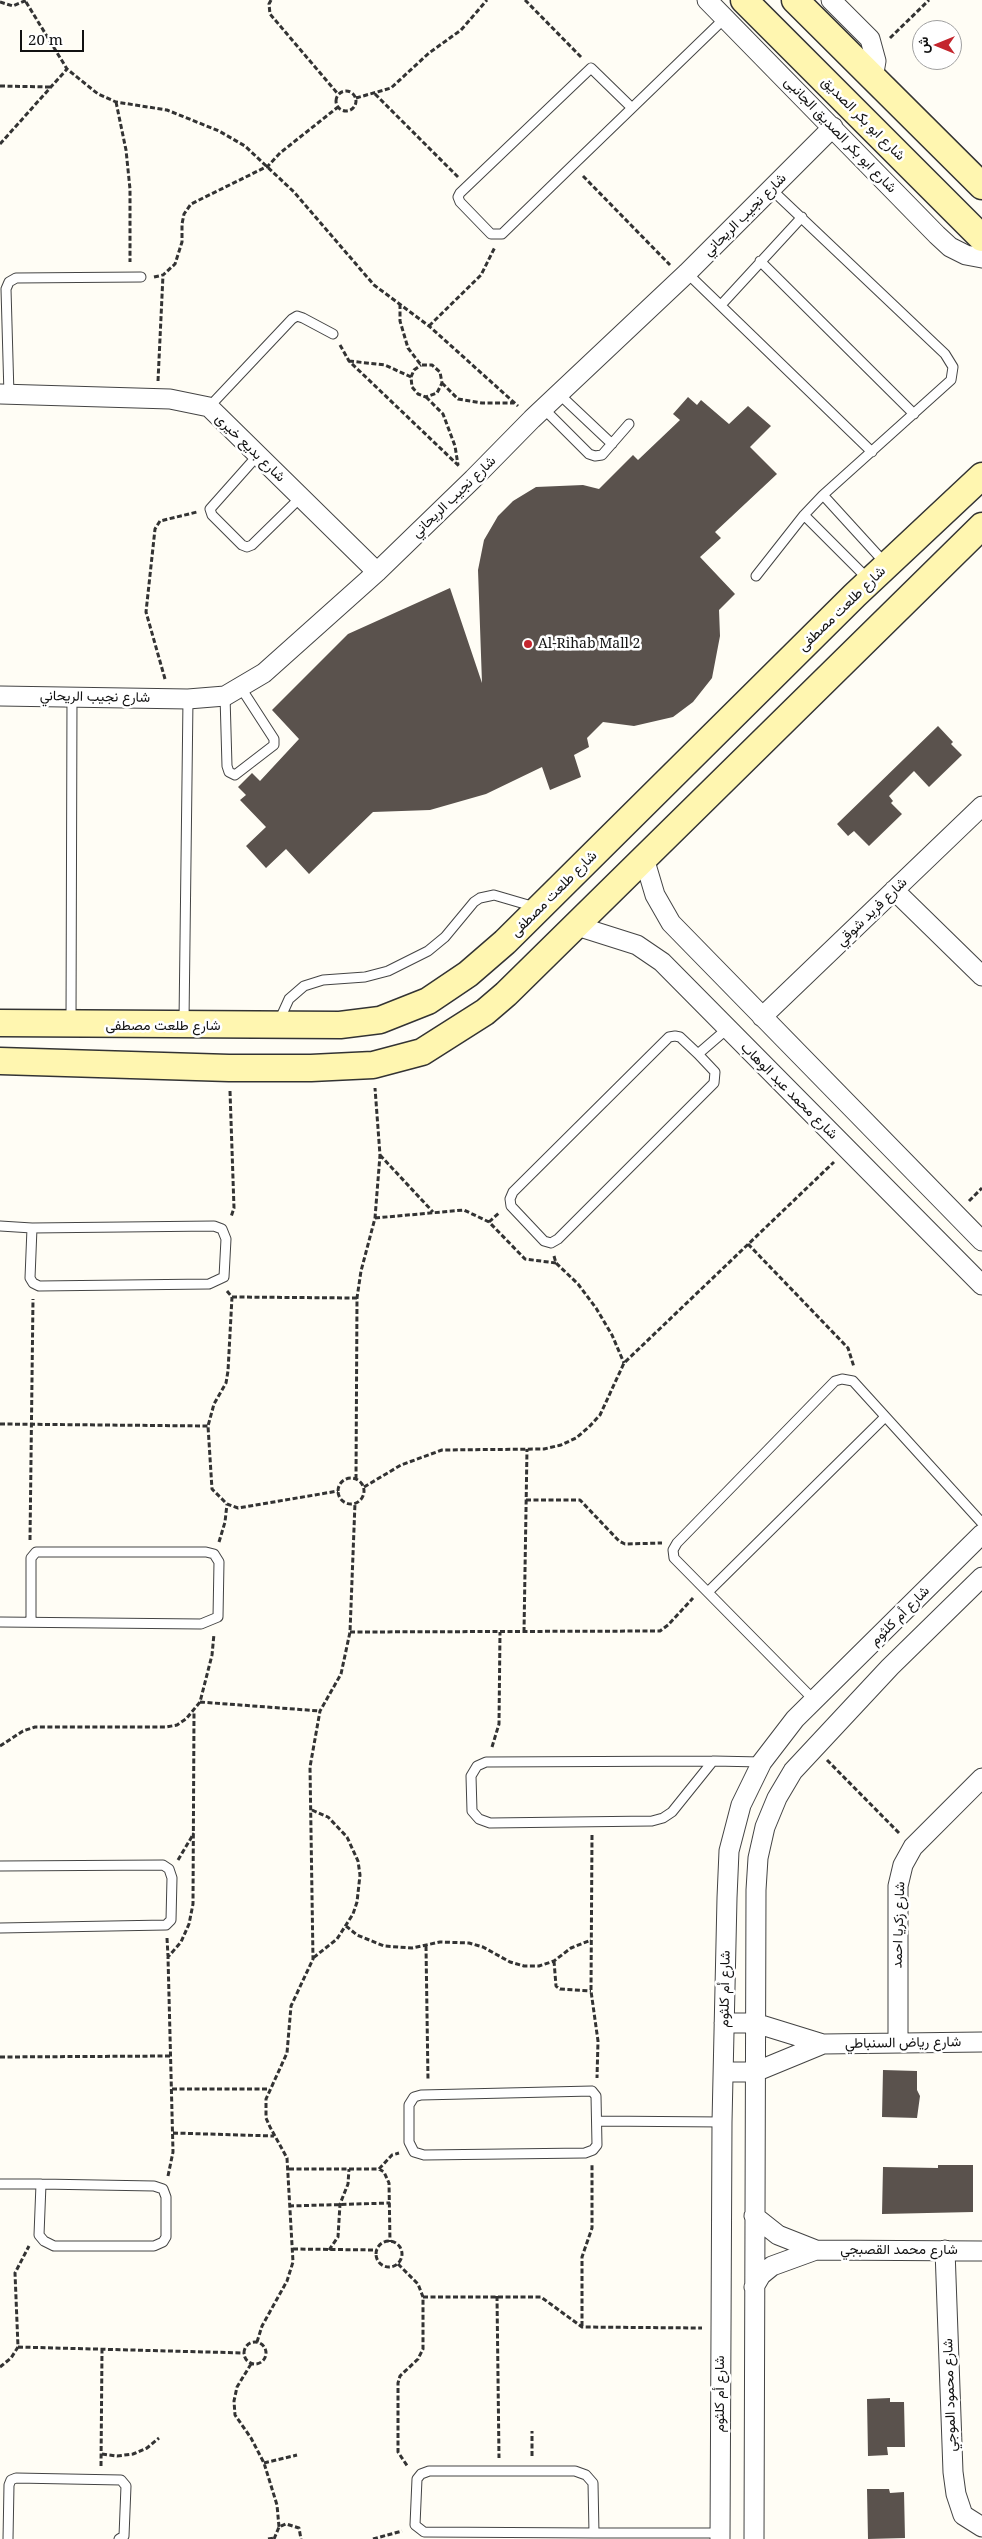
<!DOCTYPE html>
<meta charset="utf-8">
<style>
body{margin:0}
#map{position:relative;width:982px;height:2539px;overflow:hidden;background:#fffdf5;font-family:"Noto Serif",Vazirmatn,serif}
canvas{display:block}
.north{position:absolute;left:912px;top:20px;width:50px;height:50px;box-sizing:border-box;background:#fff;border:1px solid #a0a0a0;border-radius:50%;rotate:270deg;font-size:14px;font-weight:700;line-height:20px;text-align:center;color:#111}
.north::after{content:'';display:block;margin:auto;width:18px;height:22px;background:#c4262e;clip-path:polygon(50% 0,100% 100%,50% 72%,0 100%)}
.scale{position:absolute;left:20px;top:30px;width:64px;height:22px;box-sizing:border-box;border:2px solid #111;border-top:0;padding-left:6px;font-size:15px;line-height:18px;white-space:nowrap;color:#111;-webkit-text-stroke:4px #fff;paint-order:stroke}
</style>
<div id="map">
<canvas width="982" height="2539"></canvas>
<div class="north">ش</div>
<div class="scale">20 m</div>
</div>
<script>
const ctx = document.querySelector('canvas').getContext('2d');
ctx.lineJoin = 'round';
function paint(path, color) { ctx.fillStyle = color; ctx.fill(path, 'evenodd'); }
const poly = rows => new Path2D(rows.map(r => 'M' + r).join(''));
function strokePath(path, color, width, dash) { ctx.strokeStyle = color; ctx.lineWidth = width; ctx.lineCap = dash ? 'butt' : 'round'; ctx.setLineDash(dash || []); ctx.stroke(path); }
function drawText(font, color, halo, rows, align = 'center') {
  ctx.font = font + ' "Noto Serif",Vazirmatn,serif'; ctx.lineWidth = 5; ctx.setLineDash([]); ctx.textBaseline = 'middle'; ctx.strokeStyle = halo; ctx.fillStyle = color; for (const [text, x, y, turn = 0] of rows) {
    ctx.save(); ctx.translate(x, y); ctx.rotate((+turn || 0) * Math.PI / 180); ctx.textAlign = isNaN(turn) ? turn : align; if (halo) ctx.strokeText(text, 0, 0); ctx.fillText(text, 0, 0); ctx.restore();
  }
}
paint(poly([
 [688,397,697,405,701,400,729,424,748,406,771,426,750,447,777,474,715,532,721,538,700,557,735,594,719,610,720,636,712,678,693,702,673,717,634,726,603,722,587,738,589,747,574,755,581,777,550,790,542,767,486,794,430,810,373,812,309,874,286,849,266,868,246,846,266,827,240,800,246,795,238,787,252,773,260,781,299,739,272,710,348,634,450,588,482,683,478,570,484,540,498,516,513,501,536,487,583,485,599,489,633,455,638,460,680,420,673,414],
 [938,726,953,742,951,744,962,755,929,787,914,771,889,796,893,801,891,803,902,814,869,846,854,831,848,836,837,824],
 [883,2070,917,2071,917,2090,920,2096,917,2118,882,2117],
 [938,2165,973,2165,973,2212,882,2214,883,2167,938,2168],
 [890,2398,890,2402,904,2402,905,2447,887,2447,888,2455,868,2456,867,2399],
 [867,2489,889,2489,890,2493,904,2492,905,2538,868,2539]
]), '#5a524d');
const lane = poly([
 [632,108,591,68,460,193,458,197,460,202,491,234,502,234,573,165,632,108,725,18],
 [760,261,914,414],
 [687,273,872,452],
 [721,305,802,217],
 [559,394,612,444],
 [9,395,6,289,9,282,16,278,141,277],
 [209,407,292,319,297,316,303,318,333,334],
 [544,409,589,454,595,456,602,455,629,424],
 [258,455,210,509,212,515,242,545,247,547,252,545,301,497],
 [823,495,885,563],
 [804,515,869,580],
 [756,576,804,515,823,495,951,380,953,367,945,354,771,189],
 [225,696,227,766,229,772,235,775,274,745,274,739,241,688],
 [71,1021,72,697],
 [184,1021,188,699],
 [279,1021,289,999,304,986,323,980,365,977,388,971,428,951,445,937,474,902,480,898,494,895,535,907],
 [675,1036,680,1037,698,1054,715,1072,714,1083,558,1239,551,1243,544,1241,511,1206,510,1199,513,1192,669,1037,675,1036],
 [698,1054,727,1029],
 [0,1226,32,1228,214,1226,222,1229,226,1239,224,1277,209,1284,39,1286,33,1283,30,1278,32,1228],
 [708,1592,885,1417],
 [0,1622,201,1624,218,1617,219,1562,214,1554,206,1552,36,1552,31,1558,31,1622],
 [814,1700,674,1558,673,1550,677,1543,835,1381,842,1379,853,1381,982,1523],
 [713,1761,672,1812,663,1818,652,1821,490,1823,479,1819,472,1811,471,1776,477,1766,486,1762,713,1761],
 [713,1761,762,1762],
 [0,1866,163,1865,169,1869,172,1878,171,1920,166,1925,0,1928],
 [592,2091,596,2096,597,2145,593,2150,585,2153,424,2155,414,2152,409,2142,409,2105,414,2097,421,2095,592,2091],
 [598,2121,722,2122],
 [0,2184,41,2184,154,2186,163,2189,166,2197,166,2237,163,2242,154,2246,54,2246,44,2241,39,2235,41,2184],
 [594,2533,593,2483,586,2475,575,2471,429,2471,421,2474,417,2479,415,2525,424,2532,594,2533,720,2533],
 [8,2539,9,2485,11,2480,16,2478,121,2480,126,2486,124,2536,119,2539]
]);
const street = poly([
 [707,0,937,235,950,247,966,255,982,258],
 [831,0,870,39,876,61,873,78],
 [0,394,170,399,209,407,377,572],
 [0,696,188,699,225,696,264,673,377,572,473,479,532,419,687,273,833,127],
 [644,858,655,895,671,923,982,1241],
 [894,890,982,976],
 [577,926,637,945,662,962,982,1285],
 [762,1017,982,806],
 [724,2023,755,2023,823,2044,982,2042],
 [898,2043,898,1886,903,1865,913,1847,982,1778],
 [724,2072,755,2072,823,2044],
 [754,2216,778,2235,816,2250,982,2251],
 [945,2250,953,2472,956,2494,963,2515,982,2527],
 [754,2287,761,2275,772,2266,816,2250],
 [720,2539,722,2122,727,1898,729,1851,741,1805,762,1762,795,1719,982,1534],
 [754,2539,756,1890,758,1858,765,1827,777,1798,793,1771,890,1667,982,1577]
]);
const secondary = poly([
 [744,0,982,238],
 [795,0,982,186],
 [0,1023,340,1025,380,1020,428,1001,468,974,505,942,855,595,982,476],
 [0,1061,229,1068,311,1068,373,1065,422,1052,485,1012,506,994,982,526]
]);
strokePath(lane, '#444', 11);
strokePath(street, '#444', 21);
strokePath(secondary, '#333', 29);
strokePath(poly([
 [271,0,269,4,270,14,338,94],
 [525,0,581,57],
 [0,2,13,6,27,0],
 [26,2,67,69,98,94,116,102,167,110,219,131,245,146,294,192,374,285,429,326,518,406],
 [890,38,929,0],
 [0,86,50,87],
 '336 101a10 10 0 1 1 20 0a10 10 0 1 1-20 0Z',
 [375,94,458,177],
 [356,98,391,88,429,53,461,30,487,0],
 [116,102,126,150,130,189,130,262],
 [0,144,67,69],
 [583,176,670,265],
 [154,277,163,275,175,264,182,242,182,224,184,214,191,204,268,166,280,153,338,107],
 [400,304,400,321,408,348,421,365,432,365,440,372,442,383,437,393,426,397,418,394,412,387,411,377,414,370,421,365],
 [429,326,481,275,495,247],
 [340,345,349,361,460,467],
 [349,361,385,365,411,377],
 [158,381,163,275],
 [442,383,458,399,482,403,514,403],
 [426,397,443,414,455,446,458,465],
 [165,679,146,612,155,529,160,521,197,512],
 [230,1091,234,1208,231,1217],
 [380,1155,433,1212],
 [969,1201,982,1188],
 [375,1218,464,1210,489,1222,525,1259,556,1263],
 [489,1222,500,1212],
 [748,1244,848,1348,854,1367],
 [554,1256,556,1263,578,1284,596,1308,612,1335,624,1363],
 [227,1291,232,1297,228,1371,226,1383,214,1404,208,1426,212,1489,227,1504,238,1508,338,1491],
 [232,1297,357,1298],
 [0,1424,208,1426],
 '338 1491a13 13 0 1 1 26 0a13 13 0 1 1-26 0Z',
 [356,1479,357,1298,361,1271,375,1218,380,1155,375,1088],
 [364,1487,401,1465,442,1450,544,1449,561,1445,576,1438,589,1427,600,1415,624,1363,834,1162],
 [526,1500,580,1500,619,1541,625,1544,662,1543],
 [30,1540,33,1299],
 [219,1542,225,1522,227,1504],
 [350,1632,660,1631,668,1625,693,1598],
 [524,1632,527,1449],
 [200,1702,320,1711],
 [0,1746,23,1731,35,1727,166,1727,177,1725,186,1719,200,1702,212,1655,214,1634],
 [492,1747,499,1724,500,1632],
 [827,1760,900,1834],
 [312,1810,328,1817,347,1837,358,1861,360,1875,357,1902,353,1914,337,1939,313,1958],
 [592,1835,591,1991,598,2041,597,2078],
 [178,1860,194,1833],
 [346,1926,357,1935,384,1946,412,1948,440,1942,469,1943,483,1947,510,1962,524,1966,539,1966,554,1961,571,1948,591,1940],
 [167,1938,168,1956],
 [426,1946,428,2080],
 [554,1961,556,1986,560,1989,591,1991],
 [0,2057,171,2056],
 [172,2089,269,2089],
 [173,2133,274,2136],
 [289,2169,379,2169,384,2172,389,2183,390,2242],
 [379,2169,392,2155,399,2153],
 [168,2176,173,2152,168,1957,181,1942,189,1924,193,1904,194,1712],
 [289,2206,390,2203],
 '376 2254a13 13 0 1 1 26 0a13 13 0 1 1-26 0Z',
 [293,2249,377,2250],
 [329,2250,338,2237,340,2204,348,2184,349,2169],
 [398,2264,418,2284,423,2297,423,2349,418,2359,400,2376,398,2383,398,2452,408,2467],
 [497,2296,499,2458],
 [423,2297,541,2297,582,2327,702,2328],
 [582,2326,582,2257,592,2228,592,2164],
 '244 2353a11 11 0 1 1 22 0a11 11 0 1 1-22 0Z',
 [257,2342,262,2326,287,2281,293,2262,287,2158,270,2127,266,2118,266,2099,287,2053,291,2006,313,1959,310,1767,320,1711,341,1674,350,1632,355,1503],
 [18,2347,244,2353],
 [251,2364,237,2387,234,2401,235,2415,251,2438,264,2463,277,2505,279,2527],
 [0,2367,11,2358,18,2347,15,2273,29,2246],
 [102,2454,117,2456,133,2454,147,2448,159,2438],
 [532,2456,532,2431],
 [264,2463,297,2455],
 [101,2466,102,2350],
 [268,2539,274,2538],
 [274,2539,279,2527,286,2524,299,2528,301,2539],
 [373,2539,402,2531]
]), '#333', 3, [5, 2.5]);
strokePath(lane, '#fff', 9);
strokePath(street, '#fff', 19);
strokePath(secondary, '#fff6b0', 26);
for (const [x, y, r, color] of [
 [528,644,5,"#c4262e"]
]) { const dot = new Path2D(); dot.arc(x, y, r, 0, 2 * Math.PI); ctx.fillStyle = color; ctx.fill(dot); strokePath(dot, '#fff', 2); }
drawText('14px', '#111', '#fff', [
 ["شارع ابو بكر الصديق",863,119,45],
 ["شارع ابو بكر الصديق الجانبى",840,135,46],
 ["شارع نجيب الريحاني",745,215,-45],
 ["شارع بديع خيرى",250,448,44],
 ["شارع نجيب الريحاني",454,497,-44],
 ["شارع طلعت مصطفى",842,609,-44],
 ["شارع نجيب الريحاني",95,697,1],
 ["شارع طلعت مصطفى",554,894,-45],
 ["شارع فريد شوقي",872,912,-44],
 ["شارع طلعت مصطفى",163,1026],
 ["شارع محمد عبد الوهاب",789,1091,45],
 ["شارع أم كلثوم",900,1616,-45],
 ["شارع زكريا احمد",899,1925,-88],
 ["شارع أم كلثوم",725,1989,-89],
 ["شارع رياض السنباطي",903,2043,-1],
 ["شارع محمد القصبجي",899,2250],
 ["شارع أم كلثوم",720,2394,-90],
 ["شارع محمود الموجي",950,2395,-92]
]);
drawText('14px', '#111', '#fff', [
 ["Al-Rihab Mall 2",538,644]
], 'left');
</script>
